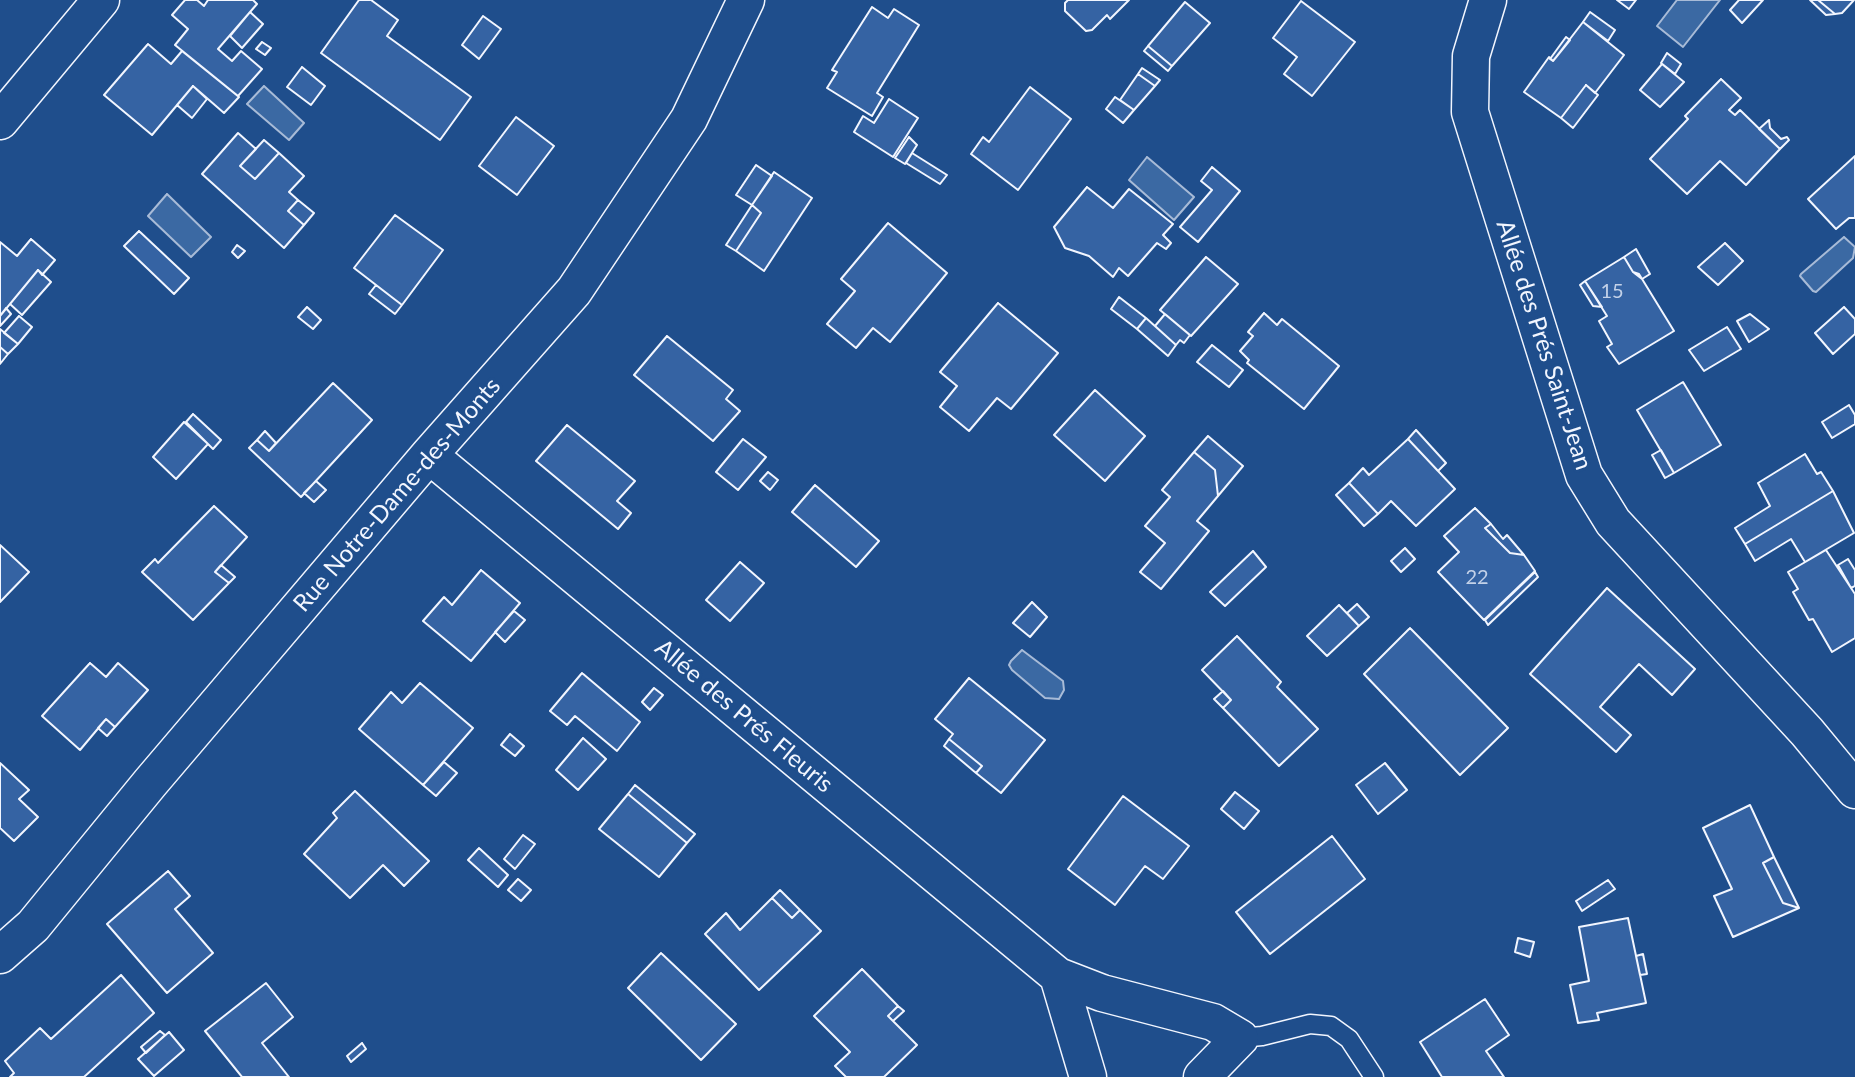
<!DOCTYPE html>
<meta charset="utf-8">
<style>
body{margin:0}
canvas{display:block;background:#1f4e8c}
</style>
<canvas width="1855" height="1077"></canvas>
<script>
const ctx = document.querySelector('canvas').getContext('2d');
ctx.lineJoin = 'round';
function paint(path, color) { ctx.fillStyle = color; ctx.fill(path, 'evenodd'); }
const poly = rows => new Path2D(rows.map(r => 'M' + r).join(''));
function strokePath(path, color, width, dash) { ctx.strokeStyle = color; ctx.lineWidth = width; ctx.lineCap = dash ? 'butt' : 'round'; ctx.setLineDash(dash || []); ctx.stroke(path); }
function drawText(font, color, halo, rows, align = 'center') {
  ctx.font = font + ' Lato,sans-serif'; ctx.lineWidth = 6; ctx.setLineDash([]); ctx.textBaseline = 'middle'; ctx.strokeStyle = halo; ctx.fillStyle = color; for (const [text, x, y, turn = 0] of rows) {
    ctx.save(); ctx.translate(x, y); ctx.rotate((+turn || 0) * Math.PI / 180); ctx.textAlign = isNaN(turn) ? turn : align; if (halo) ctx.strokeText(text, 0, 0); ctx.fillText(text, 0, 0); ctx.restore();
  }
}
const water = poly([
 [1677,0,1720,0,1683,47,1657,26,1677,0],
 [264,86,304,123,289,140,247,104,264,86],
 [1147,157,1194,197,1174,220,1129,180,1147,157],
 [167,194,211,237,191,257,148,216,167,194],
 [1844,237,1855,247,1853,258,1816,292,1813,291,1800,276,1801,274,1844,237],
 [1022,650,1063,681,1064,690,1059,699,1045,698,1012,670,1009,665,1011,661,1022,650]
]);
paint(water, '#3b69a3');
strokePath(water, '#a8bbd7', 2);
const building = poly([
 [185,0,197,0,204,6,208,0,253,0,257,4,218,49,232,61,241,51,262,69,238,96,175,45,188,29,172,15,185,0],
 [359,0,371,0,398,20,387,36,471,97,440,140,321,53,359,0],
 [1068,0,1129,0,1110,19,1107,15,1092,30,1086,31,1065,11,1065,3,1068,0],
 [1617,0,1636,0,1629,9,1617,0],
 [1739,0,1763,0,1742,23,1730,10,1739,0],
 [1810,0,1818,0,1835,14,1826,15,1810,0],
 [1818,0,1854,0,1842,13,1835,14,1818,0],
 [1301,1,1355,42,1312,96,1284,74,1297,57,1273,38,1301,1],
 [1185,2,1210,23,1172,66,1148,46,1185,2],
 [872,7,888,18,894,9,919,25,877,93,883,97,872,116,827,88,837,72,832,70,872,7],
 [250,12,263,24,242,48,230,36,250,12],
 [1590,12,1615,30,1608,41,1583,22,1590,12],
 [483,16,501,29,479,59,462,45,483,16],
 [1583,22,1624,55,1595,93,1586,85,1561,118,1524,92,1549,57,1553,61,1583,22],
 [1566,37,1570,40,1553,61,1550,59,1566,37],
 [262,42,271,48,265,55,256,49,262,42],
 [148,44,171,64,182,51,239,97,224,113,193,86,152,135,104,95,148,44],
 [1148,46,1172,66,1168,71,1144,51,1148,46],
 [1667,53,1681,64,1675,74,1661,63,1667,53],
 [1662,64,1684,82,1660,107,1640,90,1662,64],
 [302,67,325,86,311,105,287,87,302,67],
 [1142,68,1160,80,1155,86,1138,74,1142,68],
 [1138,74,1155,86,1134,110,1120,100,1138,74],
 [1721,79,1741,98,1729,110,1735,115,1740,110,1780,149,1746,185,1720,161,1687,194,1650,159,1688,119,1685,116,1721,79],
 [1586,85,1598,95,1573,128,1561,118,1586,85],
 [193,86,207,99,192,118,177,105,193,86],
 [1030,87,1071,119,1018,190,971,154,983,137,989,142,1030,87],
 [1115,97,1134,110,1123,123,1106,109,1115,97],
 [889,99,918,118,893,157,854,132,863,116,874,123,889,99],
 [516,117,554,146,517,195,479,166,516,117],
 [1769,120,1770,128,1781,139,1787,137,1789,140,1780,149,1759,129,1769,120],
 [238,133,256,149,240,166,255,179,279,153,304,176,289,192,298,200,288,211,304,225,284,248,202,174,238,133],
 [909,137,917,145,905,164,895,158,909,137],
 [264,140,279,153,255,179,240,166,264,140],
 [912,153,947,175,940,184,906,163,912,153],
 [1855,156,1855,218,1849,218,1836,229,1808,199,1855,156],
 [756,165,772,176,752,205,736,195,756,165],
 [1212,167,1240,191,1198,242,1180,227,1212,190,1201,181,1212,167],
 [774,172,812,198,764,271,736,251,761,213,752,205,774,172],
 [1087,187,1113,208,1129,189,1173,224,1163,235,1171,243,1166,249,1157,243,1128,276,1119,268,1113,277,1089,256,1065,248,1054,227,1087,187],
 [298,200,314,213,304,225,288,211,298,200],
 [752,205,761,213,736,251,726,245,752,205],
 [395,215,443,250,402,305,354,268,395,215],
 [888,223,947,273,890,342,873,328,856,348,827,324,855,291,841,279,888,223],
 [139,231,189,278,174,294,124,246,139,231],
 [31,239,55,260,42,275,38,270,0,316,0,242,17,256,31,239],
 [1725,243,1743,261,1718,285,1698,267,1725,243],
 [237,245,245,251,238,258,232,252,237,245],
 [1636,249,1650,274,1642,279,1633,272,1624,257,1636,249],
 [1206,257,1238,284,1191,336,1160,310,1206,257],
 [1624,257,1633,272,1639,274,1674,331,1619,364,1607,347,1612,344,1599,321,1607,316,1585,281,1624,257],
 [38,270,51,282,22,315,10,304,38,270],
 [1585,281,1602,307,1593,306,1580,285,1585,281],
 [376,285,402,305,395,314,369,294,376,285],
 [1119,297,1146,318,1137,329,1111,309,1119,297],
 [998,303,1058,353,1011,409,997,398,969,431,940,407,957,386,940,372,998,303],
 [307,307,321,320,313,329,298,317,307,307],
 [1844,307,1855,319,1855,334,1833,354,1815,333,1844,307],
 [6,308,11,314,0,326,0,316,6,308],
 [1264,313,1277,325,1282,319,1339,366,1304,409,1247,363,1249,360,1240,351,1253,336,1248,332,1264,313],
 [1165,314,1190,335,1184,343,1180,340,1176,345,1155,326,1165,314],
 [1750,314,1769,329,1749,342,1737,321,1750,314],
 [19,316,32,327,18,344,4,333,19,316],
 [1146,318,1176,345,1168,356,1137,329,1146,318],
 [1727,327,1741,349,1704,371,1689,350,1727,327],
 [0,329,18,344,8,354,0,347,0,329],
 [667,336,733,390,726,399,740,411,713,441,634,375,667,336],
 [1212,345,1243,370,1229,387,1197,362,1212,345],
 [0,347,8,354,0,364,0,347],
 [1683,382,1721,445,1674,473,1637,410,1683,382],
 [333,383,372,420,301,497,249,448,257,440,269,451,333,383],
 [1095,390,1145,436,1105,481,1054,435,1095,390],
 [1849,405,1855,415,1855,424,1832,438,1822,422,1849,405],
 [193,414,221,440,213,449,186,422,193,414],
 [184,422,208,444,176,479,153,457,184,422],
 [567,425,635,481,617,501,631,513,618,529,536,461,567,425],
 [1416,430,1446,463,1438,471,1408,439,1416,430],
 [265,431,276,443,269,451,257,440,265,431],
 [1208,436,1243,466,1218,496,1215,470,1194,452,1208,436],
 [743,439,766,457,738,490,716,472,743,439],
 [1408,439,1455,489,1416,526,1391,501,1378,514,1349,483,1363,468,1369,475,1408,439],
 [1661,450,1674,473,1665,478,1652,455,1661,450],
 [1194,452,1215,470,1218,496,1197,521,1209,531,1161,589,1140,572,1165,543,1145,526,1170,497,1162,490,1194,452],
 [1805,454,1817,474,1821,472,1833,491,1745,544,1735,528,1770,506,1758,483,1805,454],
 [768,472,778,480,770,490,760,481,768,472],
 [316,481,326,490,314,502,304,493,316,481],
 [1349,483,1378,514,1364,526,1336,495,1349,483],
 [815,485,879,541,856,567,792,512,815,485],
 [1833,491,1854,533,1805,562,1791,539,1755,561,1745,544,1833,491],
 [214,506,247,537,215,572,229,583,193,620,142,572,155,559,158,563,214,506],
 [1475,508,1491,524,1485,528,1510,553,1524,555,1535,571,1484,620,1438,572,1459,552,1444,536,1475,508],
 [1491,524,1503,539,1507,535,1524,555,1510,553,1485,528,1491,524],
 [0,545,29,572,0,602,0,545],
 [1405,548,1415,559,1401,572,1391,561,1405,548],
 [1826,550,1855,594,1855,638,1832,652,1813,619,1809,620,1793,592,1798,589,1788,572,1826,550],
 [1253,551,1266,567,1225,606,1210,592,1253,551],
 [1848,559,1855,570,1855,586,1851,588,1838,565,1848,559],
 [740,562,764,583,730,621,706,600,740,562],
 [221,565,235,577,229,583,215,572,221,565],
 [481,570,520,603,471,661,423,621,444,597,452,605,481,570],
 [1535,572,1538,577,1488,625,1485,620,1535,572],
 [1607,588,1695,669,1672,695,1639,664,1600,707,1631,735,1616,752,1530,674,1607,588],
 [1032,602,1047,617,1030,637,1013,623,1032,602],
 [1357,604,1369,617,1359,626,1347,613,1357,604],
 [1339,605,1359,626,1327,656,1307,636,1339,605],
 [514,611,525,620,505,642,495,632,514,611],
 [1410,628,1508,728,1460,775,1364,674,1410,628],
 [1237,636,1281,682,1277,687,1318,729,1279,766,1223,708,1231,700,1202,670,1237,636],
 [90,663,106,677,118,663,148,690,115,727,106,719,80,750,42,716,90,663],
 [582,673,640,722,617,751,575,716,567,725,550,711,582,673],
 [969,678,1045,740,1001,793,976,773,982,766,949,739,953,734,935,719,969,678],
 [420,683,473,728,423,785,359,729,391,692,402,703,420,683],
 [654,688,663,695,650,710,642,702,654,688],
 [1223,691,1231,700,1223,708,1214,699,1223,691],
 [106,719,115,727,107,736,98,728,106,719],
 [510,734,524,746,515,756,501,745,510,734],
 [583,738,606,759,578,790,556,770,583,738],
 [949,739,982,766,976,773,944,746,949,739],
 [444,762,457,773,436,796,423,785,444,762],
 [0,763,29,790,19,799,38,817,14,841,0,828,0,763],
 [1385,763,1407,790,1378,814,1356,785,1385,763],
 [635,785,695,834,687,843,628,794,635,785],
 [355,791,429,861,404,886,383,865,350,898,304,854,337,818,333,813,355,791],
 [1235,792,1259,811,1244,829,1221,809,1235,792],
 [628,794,687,843,659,877,599,829,628,794],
 [1123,796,1189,846,1163,879,1145,866,1115,905,1068,869,1123,796],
 [1750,805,1774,857,1763,863,1783,903,1799,908,1733,937,1714,896,1732,889,1703,828,1750,805],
 [523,835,535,844,515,869,504,859,523,835],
 [1332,836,1365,879,1270,954,1236,912,1332,836],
 [479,848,508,875,498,887,468,860,479,848],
 [1774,857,1799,908,1783,903,1763,863,1774,857],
 [168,871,190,896,175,909,213,953,167,993,107,924,168,871],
 [518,879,531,890,521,901,508,890,518,879],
 [1608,880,1615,889,1582,911,1576,901,1608,880],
 [780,890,800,910,792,918,772,898,780,890],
 [772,898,792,918,800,910,821,931,759,990,705,934,726,913,740,930,772,898],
 [1628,918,1646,1003,1597,1013,1599,1020,1578,1023,1570,985,1589,981,1579,927,1628,918],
 [1518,938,1534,942,1530,957,1515,952,1518,938],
 [661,953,736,1024,701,1060,628,988,661,953],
 [1643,954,1647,974,1640,975,1636,956,1643,954],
 [862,969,898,1006,888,1016,917,1045,884,1077,846,1077,835,1066,850,1052,814,1016,862,969],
 [121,975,154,1013,84,1077,10,1077,14,1073,5,1061,40,1028,51,1039,121,975],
 [266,983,293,1017,262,1043,289,1077,242,1077,205,1031,266,983],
 [1485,999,1509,1035,1486,1051,1504,1077,1442,1077,1420,1042,1485,999],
 [898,1006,904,1011,893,1021,888,1016,898,1006],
 [160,1031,165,1035,146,1053,141,1047,160,1031],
 [169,1032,184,1050,154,1076,138,1059,169,1032],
 [362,1043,366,1049,351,1062,347,1056,362,1043]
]);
paint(building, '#3563a3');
strokePath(building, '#f2f6ff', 2);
const lane = poly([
 [1240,1038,1262,1036,1310,1024,1331,1026,1349,1039,1374,1077]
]);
const street = poly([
 [1488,0,1471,56,1470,112,1584,475,1613,522,1807,732,1855,790],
 [0,121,101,0],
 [429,455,1058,976,1102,993,1213,1022,1240,1038,1202,1077],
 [0,955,33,926,150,783,429,455,574,291,689,119,746,0],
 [1058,976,1088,1077]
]);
strokePath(lane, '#f2f6ff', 21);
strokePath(street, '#f2f6ff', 39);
strokePath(lane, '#1f4e8c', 18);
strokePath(street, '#1f4e8c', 36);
drawText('20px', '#c3d1e8', null, [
 ["15",1612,292],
 ["22",1477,578]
]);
drawText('24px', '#f2f6ff', '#1f4e8c', [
 ["Allée des Prés Saint-Jean",1544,345,72],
 ["Rue Notre-Dame-des-Monts",397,495,-49],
 ["Allée des Prés Fleuris",744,716,40]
]);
</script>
